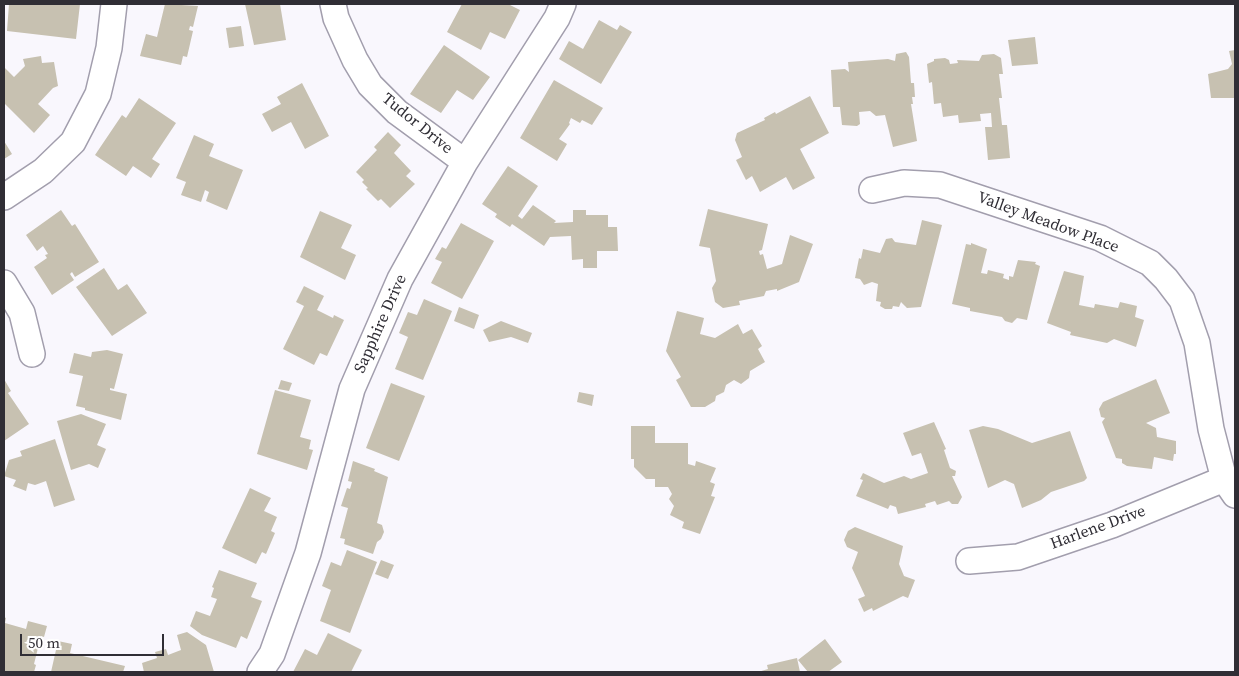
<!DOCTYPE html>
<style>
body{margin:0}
#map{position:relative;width:1239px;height:676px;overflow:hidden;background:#f9f7fd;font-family:"Source Serif 4",serif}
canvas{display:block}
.frame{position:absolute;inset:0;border:5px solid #302e35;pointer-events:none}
.scale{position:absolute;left:20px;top:634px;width:144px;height:22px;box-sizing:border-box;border:2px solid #302e35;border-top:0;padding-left:6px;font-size:15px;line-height:18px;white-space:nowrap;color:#302e35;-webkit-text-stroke:4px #fff;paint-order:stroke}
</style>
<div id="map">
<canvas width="1239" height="676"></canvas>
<div class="frame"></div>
<div class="scale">50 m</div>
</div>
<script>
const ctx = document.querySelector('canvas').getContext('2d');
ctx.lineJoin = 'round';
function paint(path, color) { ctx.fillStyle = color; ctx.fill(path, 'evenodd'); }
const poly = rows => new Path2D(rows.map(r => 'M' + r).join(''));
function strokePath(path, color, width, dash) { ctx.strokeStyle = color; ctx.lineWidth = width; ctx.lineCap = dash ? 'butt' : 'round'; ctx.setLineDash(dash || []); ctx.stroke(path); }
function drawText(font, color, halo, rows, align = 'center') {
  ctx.font = font + ' "Source Serif 4",serif'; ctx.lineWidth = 4; ctx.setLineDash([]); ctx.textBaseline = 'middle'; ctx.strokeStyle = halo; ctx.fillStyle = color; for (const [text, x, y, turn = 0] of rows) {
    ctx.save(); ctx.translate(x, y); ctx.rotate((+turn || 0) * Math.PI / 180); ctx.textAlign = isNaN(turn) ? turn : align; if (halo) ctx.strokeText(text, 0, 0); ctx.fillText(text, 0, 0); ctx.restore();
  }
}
paint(poly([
 [9,4,80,4,76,39,7,31],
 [165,4,198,6,193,27,190,26,189,30,193,31,187,57,183,56,181,65,140,56,146,34,157,37],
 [245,4,280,4,286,40,254,45],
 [462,4,508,4,520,10,505,39,490,32,481,50,447,32],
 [599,20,617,30,620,25,632,32,601,84,559,59,569,41,583,49],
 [241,26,244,46,229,48,226,28],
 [1035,37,1038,64,1012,66,1008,40],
 [444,45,490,77,473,100,457,90,441,113,410,94],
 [1235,50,1235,98,1211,98,1208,74,1228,69,1232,64,1229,51],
 [906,52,909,57,911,83,914,83,915,97,912,97,913,104,911,104,917,141,893,147,885,115,876,116,870,111,859,112,860,124,857,126,842,125,840,107,833,107,831,70,845,69,849,72,848,62,888,59,895,61,896,54],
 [994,54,1001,58,1003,74,999,74,1002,98,999,98,1002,125,1007,125,1010,158,988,160,985,127,992,127,991,113,980,114,981,121,959,123,958,115,943,117,941,103,934,104,932,82,929,83,927,64,934,61,934,59,945,58,949,60,950,64,958,63,957,60,979,61,982,55],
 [41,56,42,63,54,62,58,86,53,88,38,104,50,115,34,133,4,103,4,67,14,77,25,66,23,59],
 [554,80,603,108,592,125,582,120,580,123,571,118,569,123,570,124,559,139,567,144,557,161,520,138],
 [302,83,329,136,305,149,291,122,272,132,262,114,281,104,277,97],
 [810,96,829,133,800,149,815,178,793,190,786,177,760,192,752,176,746,180,736,160,742,157,735,140,737,133,765,120,764,118,775,112,776,114],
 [139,98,176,123,152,159,160,164,151,178,133,166,126,176,95,155,122,115,126,118],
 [388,132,401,145,394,153,411,171,406,176,415,184,390,208,381,199,378,201,366,189,368,188,362,182,364,180,356,172,377,150,374,147],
 [194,135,214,144,209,156,243,170,227,210,206,201,209,192,205,190,201,202,181,195,186,182,176,178],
 [4,141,12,154,4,159],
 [508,166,538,186,518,216,522,219,533,205,556,221,554,223,573,222,573,210,586,210,586,215,608,215,608,227,617,227,618,251,597,251,597,268,583,268,583,259,572,260,571,236,550,237,544,246,512,224,510,227,495,217,497,214,482,204],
 [708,209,768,224,762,250,759,251,760,255,763,254,767,269,782,264,790,235,813,244,799,282,777,291,777,289,766,291,764,296,739,301,740,305,723,308,715,302,712,288,716,281,710,248,699,246],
 [61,210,72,226,75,224,99,262,75,277,72,272,70,274,74,280,52,295,34,267,47,258,45,255,48,254,43,246,37,251,26,235],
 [320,211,352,225,341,248,356,255,345,280,300,257],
 [922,220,942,225,921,307,907,308,901,302,899,307,893,306,892,309,885,309,880,306,881,302,876,301,878,284,872,282,864,285,860,279,855,278,859,258,861,259,863,249,880,253,886,239,892,238,895,242,916,245],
 [461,223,494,241,462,299,431,283,442,262,435,259,442,247,446,249],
 [971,243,987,249,981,273,987,274,988,270,1004,274,1003,278,1009,280,1009,276,1013,277,1018,260,1036,262,1035,264,1040,266,1027,320,1017,318,1012,323,1005,321,1002,317,970,311,970,308,952,304,966,244,971,245],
 [104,268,118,290,127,284,147,313,112,336,76,287],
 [1064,271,1084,276,1079,305,1094,308,1095,304,1118,308,1120,302,1137,306,1135,317,1144,320,1136,347,1114,339,1107,343,1070,335,1071,332,1047,323],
 [304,286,324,296,317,310,333,318,334,315,344,320,327,356,320,353,314,365,283,349,304,306,296,302],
 [424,299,452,311,423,380,395,369,408,337,399,333,408,312,417,315],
 [459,307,479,315,474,329,454,321],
 [677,311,704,318,700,334,715,338,738,324,743,334,752,329,762,346,758,349,765,362,750,371,749,378,741,384,734,380,726,385,724,392,716,396,715,401,705,407,691,407,676,380,681,377,666,351],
 [501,321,532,333,528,343,511,337,489,342,483,330],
 [107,350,123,354,114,389,110,388,110,390,127,394,121,420,85,410,85,408,76,406,83,376,69,373,74,353,91,357,92,352],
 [4,379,11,391,8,393,29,424,4,441],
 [1156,379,1170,413,1146,423,1156,428,1157,437,1176,441,1176,454,1174,454,1173,461,1154,457,1152,469,1127,466,1122,463,1122,459,1116,458,1102,422,1105,418,1101,417,1099,409,1103,402],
 [281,380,292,383,289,391,278,389],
 [391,383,425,396,399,461,366,448],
 [275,390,311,400,300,437,311,440,309,449,313,450,307,470,257,454],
 [579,392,594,395,592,406,577,402],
 [81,414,106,424,97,445,106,449,98,468,89,464,71,470,57,421],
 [934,422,946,449,944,450,950,468,956,471,955,476,952,476,962,497,958,504,952,504,949,501,937,505,935,501,925,504,926,507,898,514,896,507,890,505,888,509,856,496,863,480,860,479,863,473,884,483,904,476,911,479,928,473,921,453,912,456,903,433],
 [631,426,655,426,655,443,688,443,688,464,695,466,696,461,716,468,710,482,715,484,711,496,715,497,700,534,682,528,684,522,670,515,674,506,669,499,672,494,668,487,655,487,655,479,646,479,634,467,634,459,631,459],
 [983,426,998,429,1032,443,1070,431,1087,478,1084,481,1051,492,1041,500,1022,508,1014,484,1005,480,988,488,969,430],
 [55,439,75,500,54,507,46,481,35,485,28,483,26,491,13,486,16,480,4,476,9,460,22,456,20,451],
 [353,461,375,469,374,471,388,477,377,523,382,525,384,532,381,539,377,542,373,554,344,544,345,539,340,538,348,508,341,506,347,488,350,489,352,482,348,481],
 [250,488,271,498,264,511,277,517,271,531,275,533,266,554,262,552,256,564,222,548],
 [855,527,903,546,899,564,904,576,915,580,908,598,903,596,873,611,872,608,864,612,858,599,865,596,852,568,858,552,847,547,844,540,848,531],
 [347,550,377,562,350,633,320,621,331,590,322,586,331,562,341,566],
 [381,560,394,565,388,579,375,574],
 [219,570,257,583,251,597,262,601,247,639,241,636,236,648,202,635,190,626,196,611,210,616,217,599,211,597,214,588,212,587],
 [4,617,6,618,5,623,26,629,28,621,47,626,44,637,41,636,34,664,36,665,34,672,4,672],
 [187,632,206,645,214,672,144,672,142,663,157,658,155,652,166,649,168,655,181,650,177,635],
 [328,633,362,650,351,672,293,672,305,649,317,655],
 [825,639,842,662,828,672,808,672,798,660],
 [58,641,72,644,70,653,125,666,123,672,51,672],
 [797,658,800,672,758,672,768,669,767,665]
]), '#c7c1b1');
const minor = poly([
 [333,4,336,18,355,60,370,85,397,112,465,162],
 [872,190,904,183,940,185,1100,238,1150,263,1166,279,1182,300,1197,343,1211,429,1224,479,1235,495],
 [4,197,43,171,73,142,98,94,109,48,114,4],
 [4,283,22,313,32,354],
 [969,561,1018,557,1112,525,1224,479],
 [260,672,272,654,308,553,352,389,400,279,465,162,557,18,563,4]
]);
strokePath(minor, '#a29ead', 28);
strokePath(minor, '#fff', 25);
drawText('16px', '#302e35', '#fff', [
 ["Tudor Drive",417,124,39],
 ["Valley Meadow Place",1048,223,20],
 ["Sapphire Drive",381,324,-66],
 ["Harlene Drive",1098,528,-20]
]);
</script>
